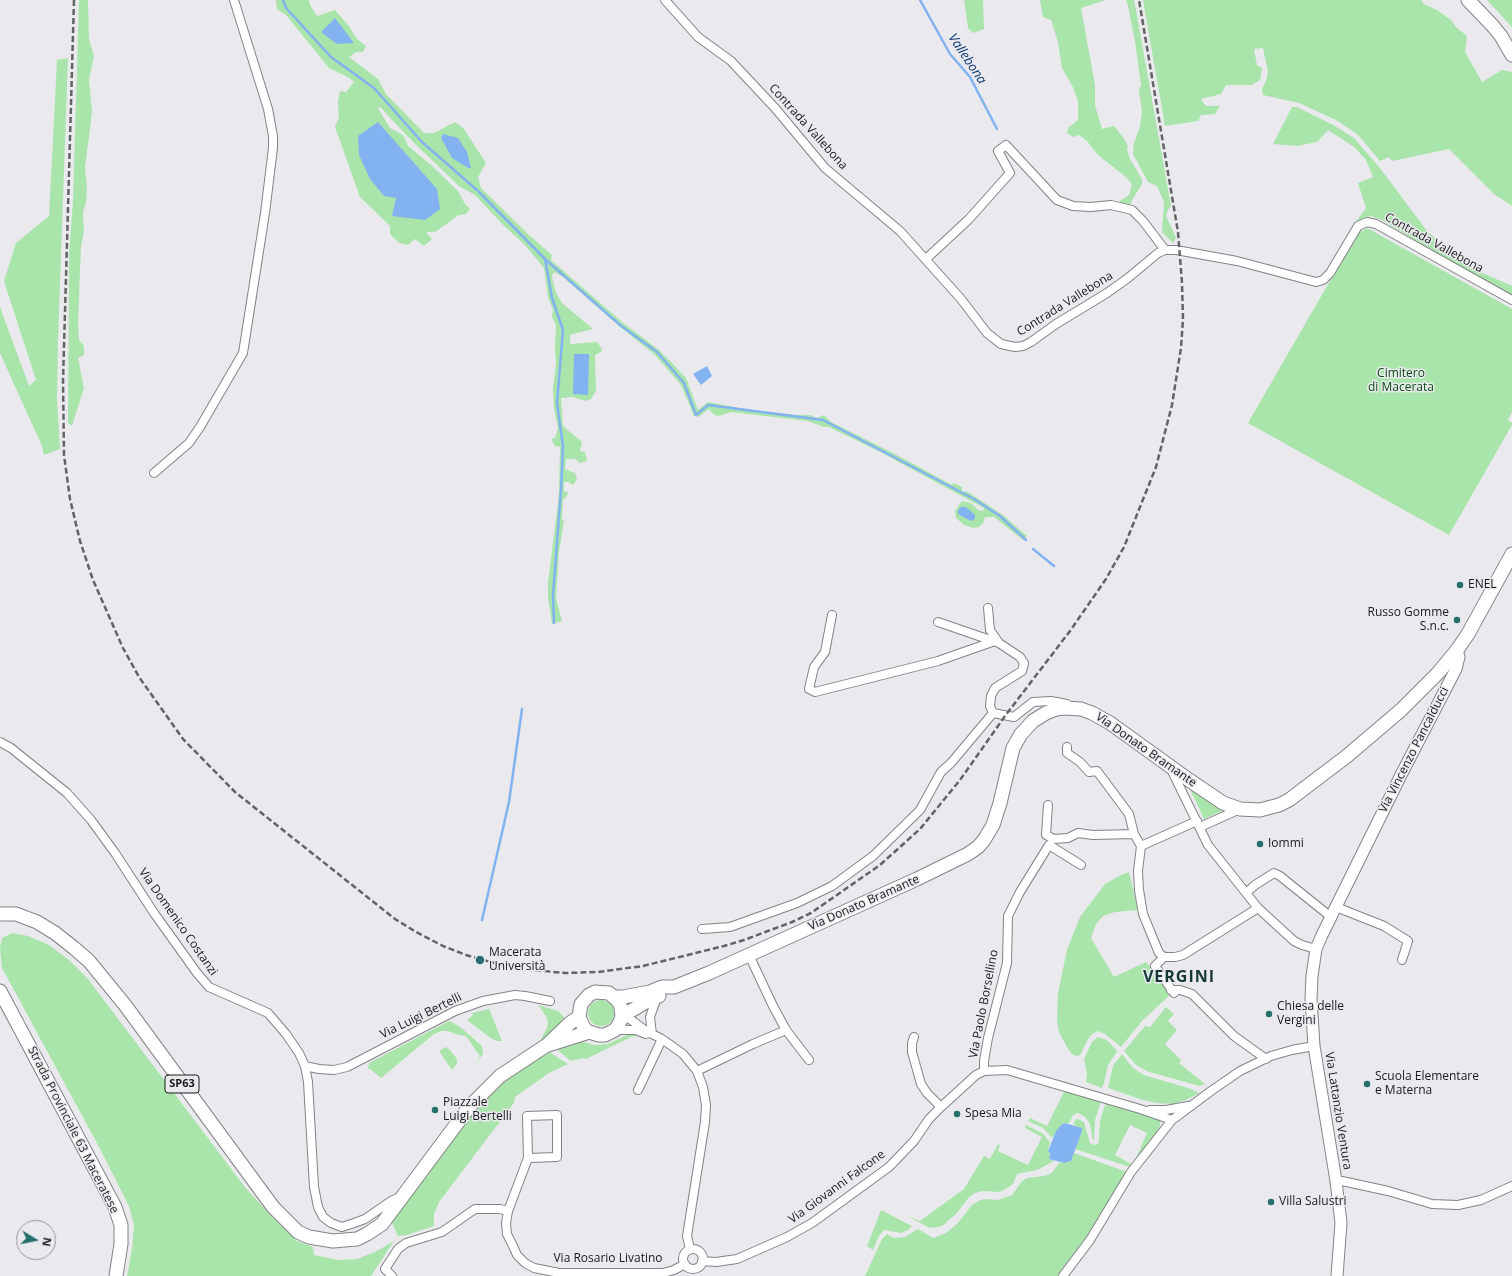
<!DOCTYPE html>
<meta charset="utf-8">
<style>
body{margin:0}
#map{position:relative;width:1512px;height:1276px;overflow:hidden;background:#eaeaee;font-family:"Open Sans",sans-serif}
canvas{display:block}
.north{position:absolute;left:16px;top:1220px;width:40px;height:40px;box-sizing:border-box;background:#eaeaee;border:1px solid #97979a;border-radius:50%;rotate:100deg;font-size:11px;font-weight:700;line-height:16px;text-align:center;color:#1a1a1b}
.north::after{content:'';display:block;margin:auto;width:14px;height:18px;background:#256f6d;clip-path:polygon(50% 0,100% 100%,50% 72%,0 100%)}
</style>
<div id="map">
<canvas width="1512" height="1276"></canvas>
<div class="north">N</div>
</div>
<script>
const ctx = document.querySelector('canvas').getContext('2d');
ctx.lineJoin = 'round';
function paint(path, color) { ctx.fillStyle = color; ctx.fill(path, 'evenodd'); }
const poly = rows => new Path2D(rows.map(r => 'M' + r).join(''));
function strokePath(path, color, width, dash) { ctx.strokeStyle = color; ctx.lineWidth = width; ctx.lineCap = dash ? 'butt' : 'round'; ctx.setLineDash(dash || []); ctx.stroke(path); }
function drawText(font, color, halo, rows, align = 'center') {
  ctx.font = font + ' "Open Sans",sans-serif'; ctx.lineWidth = 3; ctx.setLineDash([]); ctx.textBaseline = 'middle'; ctx.strokeStyle = halo; ctx.fillStyle = color; for (const [text, x, y, turn = 0] of rows) {
    ctx.save(); ctx.translate(x, y); ctx.rotate((+turn || 0) * Math.PI / 180); ctx.textAlign = isNaN(turn) ? turn : align; if (halo) ctx.strokeText(text, 0, 0); ctx.fillText(text, 0, 0); ctx.restore();
  }
}
paint(poly([
 [79,0,88,0,89,39,94,56,89,80,92,112,85,168,87,188,86,202,83,213,84,232,81,246,78,323,79,340,84,346,84,355,78,358,84,388,72,426,68,423,69,254,73,201],
 [276,0,309,0,310,5,317,16,335,10,348,25,357,39,366,46,363,52,356,52,349,57,378,79,386,94,424,133,434,133,455,122,464,129,486,163,478,177,481,188,530,236,552,255,551,260,622,322,659,350,671,362,686,378,698,410,708,402,744,409,795,415,810,415,817,418,824,415,831,422,893,453,952,485,954,483,962,487,962,491,968,492,1003,515,1027,536,1023,540,994,517,985,517,983,523,979,527,973,528,964,525,956,518,955,511,962,501,971,503,978,510,983,511,984,508,882,453,829,427,824,427,808,421,731,412,719,416,714,415,709,409,698,417,694,416,681,385,655,355,619,326,563,277,555,272,552,275,553,282,556,293,562,303,593,329,570,335,570,344,597,342,602,349,601,352,595,355,596,391,591,399,585,401,573,397,561,398,563,426,582,442,580,451,585,452,587,461,580,463,575,459,566,459,565,469,575,473,577,479,573,485,568,482,564,482,564,491,568,492,567,496,563,500,562,519,564,521,559,552,556,598,562,621,552,624,548,597,548,583,559,494,560,447,555,446,551,439,555,438,558,428,554,409,553,388,556,364,555,348,556,326,552,316,553,310,548,297,544,268,524,244,504,226,475,195,459,186,412,141,380,107,378,108,390,128,403,135,408,146,431,165,458,191,465,204,470,209,466,214,459,215,435,232,426,232,432,239,424,246,415,239,408,245,399,243,390,234,390,226,360,197,335,127,339,117,338,102,340,91,346,92,354,82,348,77,329,68,286,15,277,9],
 [964,0,983,0,984,29,973,33,968,28],
 [1040,0,1106,0,1081,8,1095,85,1095,105,1102,129,1114,126,1123,137,1128,146,1127,150,1130,159,1142,179,1142,184,1139,189,1132,200,1130,205,1124,205,1117,203,1129,195,1132,184,1126,177,1098,155,1087,141,1079,135,1073,137,1067,133,1068,128,1078,120,1078,101,1073,87,1062,68,1058,42,1051,20,1043,17],
 [1126,0,1134,0,1136,10,1171,206,1168,210,1166,216,1176,238,1173,243,1162,232,1164,202,1157,186,1148,182,1133,154,1134,143,1140,127,1142,111,1139,90,1141,85,1135,41,1128,6],
 [1143,0,1421,0,1424,4,1437,10,1451,20,1456,27,1467,36,1465,52,1482,82,1502,70,1512,72,1512,206,1494,194,1449,149,1392,161,1389,157,1380,161,1358,135,1338,121,1299,103,1263,95,1262,89,1266,81,1268,72,1263,48,1254,49,1257,65,1262,68,1260,80,1252,85,1226,85,1221,94,1201,99,1206,106,1220,106,1215,114,1201,115,1198,121,1165,126],
 [1487,0,1512,0,1512,28,1511,26],
 [68,58,58,339,57,399,60,449,44,455,42,446,0,353,0,307,29,386,36,380,4,281,16,243,49,216,57,60],
 [1292,107,1297,107,1335,126,1354,138,1380,168,1427,231,1457,258,1476,270,1512,286,1512,295,1447,260,1382,220,1371,216,1363,218,1355,223,1366,208,1358,183,1373,177,1366,160,1354,147,1328,130,1317,142,1297,146,1273,144],
 [1367,228,1512,309,1512,412,1508,420,1512,423,1512,425,1449,535,1248,423,1357,234],
 [1190,789,1224,810,1204,819],
 [1129,872,1138,910,1115,912,1103,916,1096,924,1091,938,1114,977,1146,962,1172,993,1142,1021,1121,1047,1105,1034,1098,1031,1092,1034,1088,1039,1080,1055,1076,1056,1072,1054,1068,1049,1059,1032,1057,1021,1058,993,1067,950,1080,917,1105,884,1121,875],
 [12,933,28,936,49,945,69,960,88,979,244,1186,272,1217,297,1241,313,1247,314,1255,338,1260,357,1259,375,1252,394,1241,371,1276,127,1276,132,1249,134,1225,129,1206,98,1145,2,968,0,948,2,938],
 '588 1013a13 13 0 1 1 26 0a13 13 0 1 1-26 0Z',
 [538,1005,558,1011,564,1017,563,1022,560,1026,540,1041,547,1028,548,1022,546,1016],
 [1166,1007,1174,1014,1168,1021,1177,1030,1165,1044,1181,1060,1179,1063,1205,1084,1200,1086,1149,1072,1136,1065,1124,1051,1145,1026,1150,1027],
 [489,1009,502,1041,497,1041,492,1039,467,1020,473,1015,472,1013],
 [449,1021,459,1026,482,1046,483,1054,476,1063,480,1056,466,1036,459,1035,448,1031,441,1031,434,1034,381,1078,370,1069,368,1069,369,1063],
 [627,1035,640,1035,631,1037,586,1059,583,1058,571,1061,561,1053,556,1048,581,1041,594,1045,608,1044],
 [1098,1037,1107,1040,1117,1051,1108,1065,1104,1083,1102,1088,1086,1082,1087,1073,1084,1059,1092,1042],
 [446,1047,449,1049,457,1059,457,1064,452,1070,439,1051],
 [549,1052,568,1064,549,1073,515,1097,514,1103,439,1202,434,1214,434,1226,407,1235,398,1236,392,1223,469,1116,509,1077,536,1058],
 [1122,1054,1133,1068,1144,1075,1191,1089,1199,1093,1186,1100,1173,1104,1156,1103,1143,1100,1108,1088,1113,1066],
 [1065,1090,1101,1101,1095,1120,1094,1140,1093,1140,1090,1124,1085,1117,1078,1113,1073,1115,1069,1123,1065,1123,1061,1125,1052,1138,1043,1128,1028,1121,1030,1118,1047,1126],
 [1106,1102,1160,1119,1160,1126,1156,1133,1138,1158,1136,1158,1147,1133,1130,1125,1115,1155,1131,1164,1130,1167,1075,1149,1082,1131,1081,1128,1074,1125,1075,1120,1078,1119,1084,1122,1090,1143,1095,1145,1098,1144,1099,1140,1100,1121],
 [1026,1125,1044,1134,1046,1138,1050,1142,1048,1150,1050,1153,1049,1159,1054,1161,1037,1170,1017,1174,1013,1184,1002,1191,998,1192,983,1191,975,1193,969,1197,956,1214,942,1226,930,1228,907,1216,920,1221,964,1189,984,1156,990,1159,998,1144,1000,1145,998,1151,1028,1165,1042,1137,1025,1128],
 [1074,1153,1127,1172,1078,1252,1059,1276,865,1276,882,1239,887,1234,894,1238,905,1237,918,1229,933,1238,946,1233,957,1224,972,1205,978,1201,985,1199,998,1200,1012,1195,1022,1181,1027,1178,1044,1176,1052,1173,1059,1163,1069,1162],
 [881,1210,912,1226,908,1230,901,1233,884,1230,879,1236,873,1250,867,1246]
]), '#a9e4aa');
paint(poly([
 [335,18,354,43,337,44,321,32],
 [378,122,437,189,440,209,425,220,392,216,396,198,384,196,370,179,359,155,358,136],
 [443,134,458,138,467,152,471,168,468,168,452,158,441,138],
 [574,354,589,354,588,395,573,394],
 [707,366,712,376,701,385,693,374],
 [961,507,966,507,975,515,975,519,971,521,958,514,958,510],
 [1065,1123,1082,1128,1082,1131,1071,1161,1064,1163,1049,1159,1050,1153,1048,1151,1056,1131,1061,1125]
]), '#83b2f1');
strokePath(poly([
 [283,0,286,8,331,57,374,88,422,142,478,191,545,259,552,298,563,330,557,403,563,446,561,490,553,595,554,623],
 [920,0,950,54,970,77,997,129],
 [545,259,620,325,657,352,684,383,696,415,708,405,823,420,974,499,1000,516,1026,540],
 [1033,549,1054,566],
 [482,920,509,802,522,709]
]), '#83b2f1', 2.5);
const minor = poly([
 [665,0,698,37,731,61,775,108,825,168,900,231,961,299,987,333,1001,344,1015,347,1023,346,1031,342,1056,324,1107,293,1128,278,1158,253,1165,250,1176,250,1237,261,1316,282,1323,280,1330,273,1358,226,1367,222,1376,224,1512,300],
 [926,259,969,219,1010,173,998,151,1006,145,1057,200,1073,206,1091,207,1111,205,1132,210,1143,221,1165,250],
 [154,473,189,443,200,427,243,353,265,213,273,148,273,136,268,109,234,0],
 [988,608,990,630,999,643],
 [832,615,825,652,814,667,809,689,815,692,938,661,992,642],
 [938,622,999,643,1020,657,1024,663,1022,671,995,688,991,696,990,706,993,713,1014,717,1033,702,1051,701,1067,704],
 [0,742,11,748,67,793,91,820,115,853,154,913,197,973,209,987,268,1013,286,1034,299,1053,305,1066,308,1082,314,1187,318,1207,323,1217,331,1223,342,1227,354,1223,365,1219,391,1201,400,1197],
 [1067,747,1067,753,1080,762,1089,772,1097,771,1129,814,1134,834,1141,846,1197,821],
 [1171,769,1208,845,1246,893,1258,908,1294,941,1302,945,1316,949],
 [1048,805,1046,835,1054,839,1068,838,1078,833,1093,835,1134,834],
 [1200,827,1240,809],
 [1141,846,1138,871,1139,890,1143,914,1159,953,1164,957,1175,957,1183,955,1258,908],
 [1246,893,1255,885,1274,873,1280,876,1331,917],
 [1336,907,1384,926,1408,941,1402,960],
 [702,929,730,927,797,903,832,886,873,856,920,810,941,772,951,763,993,713],
 [749,955,773,1006,786,1030,809,1060],
 [1164,957,1155,966,1174,993],
 [1171,990,1180,990,1192,994,1234,1036,1266,1059],
 [622,1017,630,1019,646,1031,662,1039,683,1054,697,1071,703,1087,706,1105,705,1122,687,1236,690,1249],
 [615,1030,636,1030,646,1034],
 [652,1034,650,1017,657,997],
 [914,1037,912,1043,912,1052,921,1084,927,1093,941,1107],
 [305,1066,319,1069,334,1070,347,1067,455,1011,483,1001,515,995,525,996,550,1001],
 [697,1071,753,1044,786,1030],
 [984,1071,984,1061,988,1038,1007,963,1008,916,1020,892,1049,845,1081,865],
 [638,1090,662,1039],
 [1150,1110,1166,1110,1188,1106],
 [528,1158,557,1157,557,1115,527,1116,528,1158,508,1211,506,1223,507,1234,513,1246,517,1255,525,1263,534,1268,559,1273,663,1273,674,1270,685,1264],
 [1336,1181,1342,1181,1388,1191,1432,1204,1458,1205,1481,1200,1512,1186],
 '683 1259a10 10 0 1 1 20 0a10 10 0 1 1-20 0Z',
 [702,1261,716,1262,737,1259,787,1237,812,1223,889,1167,914,1141,929,1119,941,1107,976,1075,984,1071,1007,1070,1140,1109,1172,1120],
 [392,1276,385,1269,398,1249,406,1243,442,1232,475,1209,500,1209,508,1211],
 [1063,1276,1090,1240,1131,1172,1172,1120,1211,1091,1240,1071,1271,1056,1292,1050,1314,1046]
]);
const secondary = poly([
 [1337,1276,1341,1223,1336,1181,1314,1046,1311,999,1312,976,1316,949,1322,935,1402,773,1456,669,1459,657,1457,650]
]);
const primary = poly([
 [1468,0,1492,25,1501,36,1512,55],
 [0,914,16,914,37,922,55,933,74,948,89,961,125,1005,273,1207,298,1232,309,1237,333,1241,357,1239,367,1234,382,1224,470,1106,500,1076,547,1045,570,1023,579,1017],
 [0,991,115,1207,121,1225,121,1244,116,1276],
 [614,997,623,997,650,992,662,987,674,987,709,973,917,879,968,854,978,847,984,840,993,825,1000,803,1013,748,1021,734,1033,721,1046,713,1056,709,1064,708,1081,709,1092,713,1110,723,1189,780,1223,803,1240,809,1260,810,1279,805,1289,800,1347,756,1401,710,1438,673,1457,650,1468,634,1512,554],
 [622,1015,629,1012,651,999,659,996],
 [548,1045,589,1032,599,1035,605,1035,615,1030,619,1024,622,1017,621,1008,619,1002,609,993,595,992,589,995,581,1004,579,1017,584,1028,589,1032]
]);
strokePath(minor, '#838286', 10);
strokePath(secondary, '#838286', 13);
strokePath(primary, '#838286', 15);
strokePath(minor, '#fff', 8);
strokePath(secondary, '#fff', 11);
strokePath(primary, '#fff', 13);
strokePath(poly([
 [74,0,63,381,64,455,70,499,80,541,93,580,123,648,139,677,183,739,235,792,395,919,416,932,443,946,466,955,505,966,532,970,566,973,598,972,643,966,724,946,744,940,792,922,811,913,880,865,920,829,960,780,1005,716,1070,631,1106,579,1124,547,1156,467,1172,405,1181,348,1183,319,1182,283,1178,232,1139,0]
]), '#636365', 2.5, [6, 3]);
for (const [x, y, r, color] of [
 [1460,585,4,"#256f6d"],
 [1457,620,4,"#256f6d"],
 [1260,844,4,"#256f6d"],
 [480,960,5,"#256f6d"],
 [1269,1014,4,"#256f6d"],
 [1367,1084,4,"#256f6d"],
 [435,1110,4,"#256f6d"],
 [957,1114,4,"#256f6d"],
 [1271,1202,4,"#256f6d"]
]) { const dot = new Path2D(); dot.arc(x, y, r, 0, 2 * Math.PI); ctx.fillStyle = color; ctx.fill(dot); strokePath(dot, '#eaeaee', 1.5); }
for (const [x, y, w] of [
 [182,1084,34]
]) { const box = new Path2D(); box.roundRect(x - w / 2, y - 9, w, 18, 3); ctx.fillStyle = '#eaeaee'; ctx.fill(box); strokePath(box, '#1a1a1b', 1); }
drawText('bold 11px', '#1a1a1b', null, [
 ["SP63",182,1084]
]);
drawText('12px', '#1a1a1b', '#eaeaee', [
 ["Contrada Vallebona",808,127,48],
 ["Contrada Vallebona",1434,243,29],
 ["Contrada Vallebona",1065,304,-32],
 ["Via Donato Bramante",1146,750,35],
 ["Via Vincenzo Pancalducci",1414,750,-63],
 ["Via Donato Bramante",864,903,-24],
 ["Via Domenico Costanzi",178,922,55],
 ["Via Paolo Borsellino",984,1004,-79],
 ["Via Luigi Bertelli",421,1016,-26],
 ["Via Lattanzio Ventura",1338,1111,81],
 ["Strada Provinciale 63 Maceratese",73,1130,63],
 ["Via Giovanni Falcone",837,1187,-36],
 ["Via Rosario Livatino",608,1259]
]);
drawText('12px', '#074b13', '#eaeaee', [
 ["Cimitero",1401,374],
 ["di Macerata",1401,388]
]);
drawText('12px', '#1a1a1b', '#eaeaee', [
 ["ENEL",1468,585],
 ["Russo Gomme",1449,613,"right"],
 ["S.n.c.",1449,627,"right"],
 ["Iommi",1268,844],
 ["Macerata",489,953],
 ["Università",489,967],
 ["Chiesa delle",1277,1007],
 ["Vergini",1277,1021],
 ["Scuola Elementare",1375,1077],
 ["e Materna",1375,1091],
 ["Piazzale",443,1103],
 ["Luigi Bertelli",443,1117],
 ["Spesa Mia",965,1114],
 ["Villa Salustri",1279,1202]
], 'left');
drawText('italic 13px', '#0e3c74', '#eaeaee', [
 ["Vallebona",967,59,56]
]);
ctx.letterSpacing = '1px';
drawText('bold 16px', '#163937', '#eaeaee', [
 ["VERGINI",1179,977]
]);
ctx.letterSpacing = '0px';
</script>
